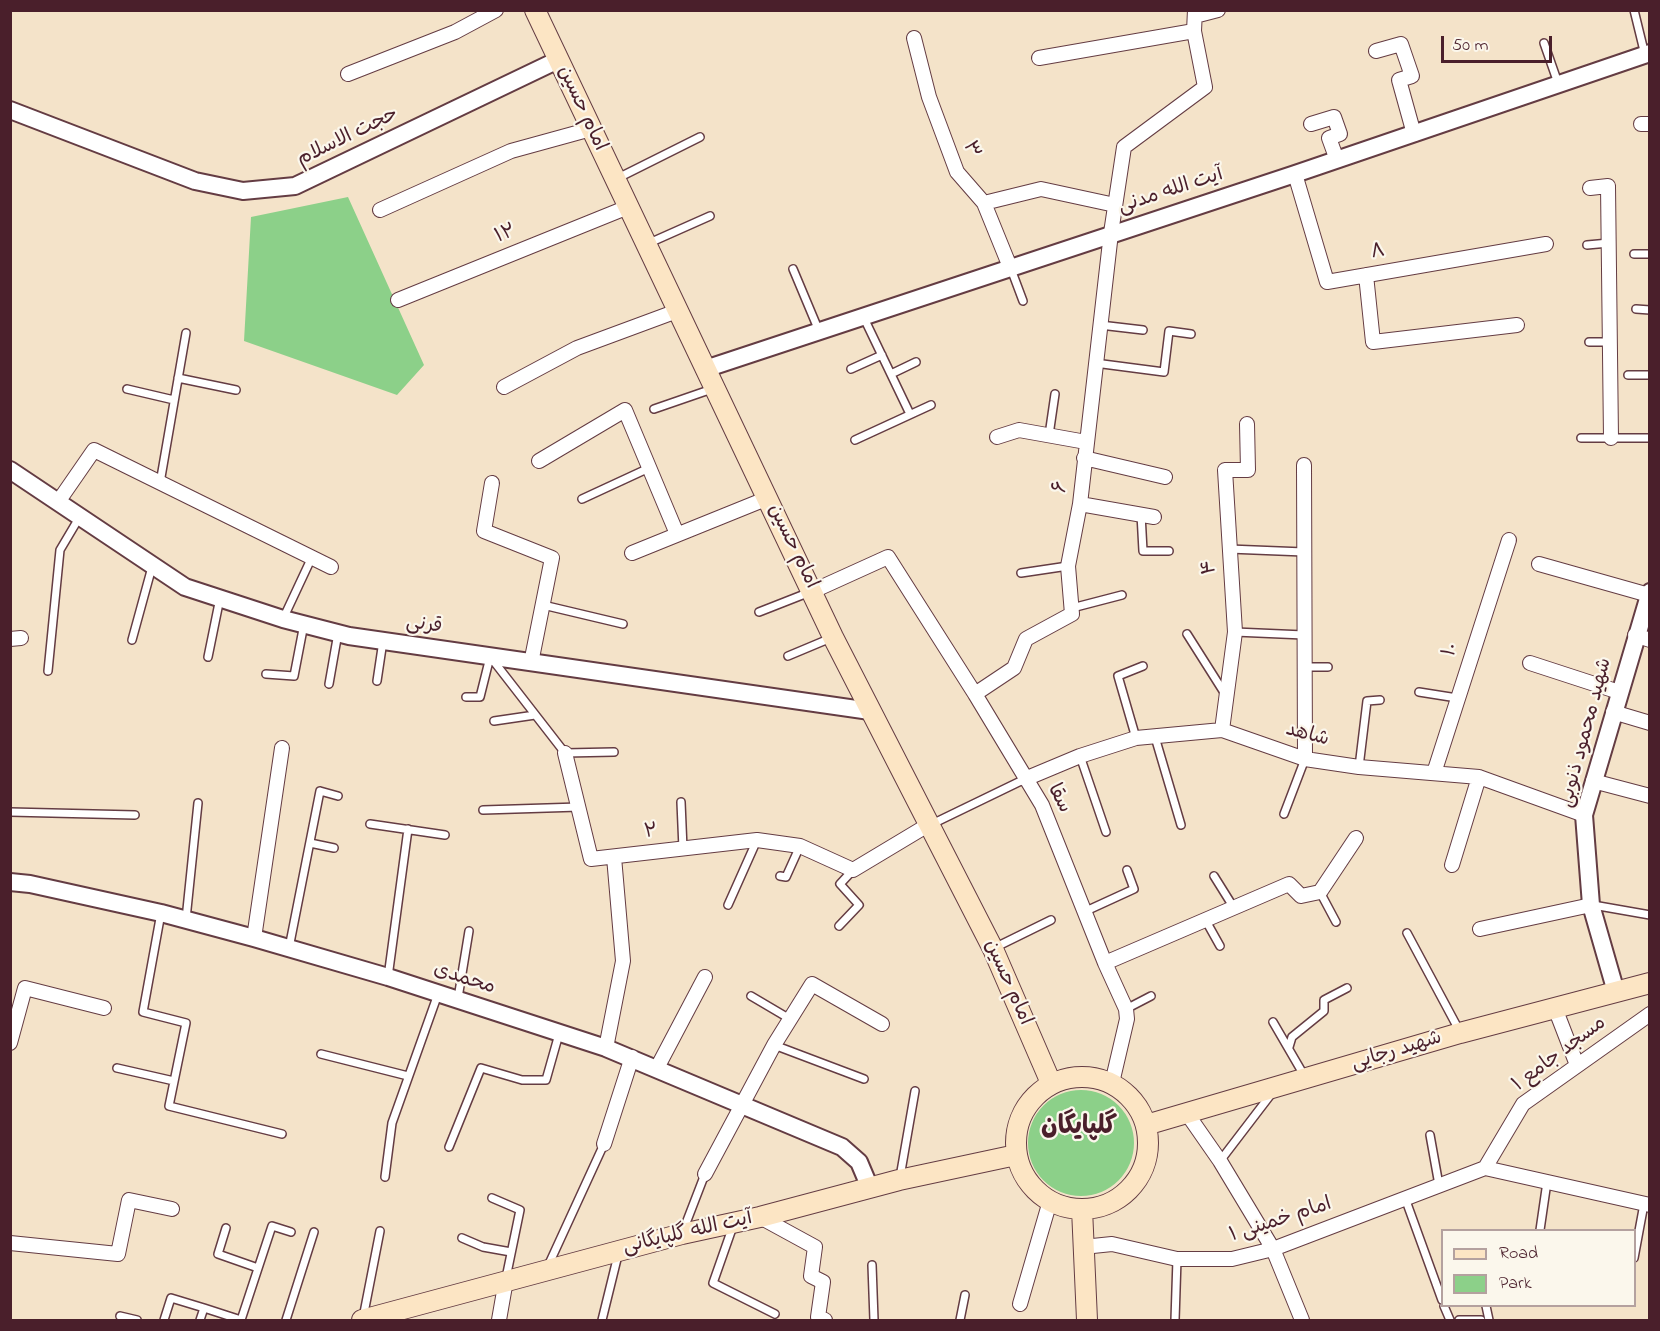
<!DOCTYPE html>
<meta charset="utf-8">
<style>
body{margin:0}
#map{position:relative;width:1660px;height:1331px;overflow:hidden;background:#f4e3c9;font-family:"Indie Flower",sans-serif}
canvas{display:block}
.frame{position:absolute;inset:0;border:12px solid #4a1f2b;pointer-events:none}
.legend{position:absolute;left:1441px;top:1229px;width:195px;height:78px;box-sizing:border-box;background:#fbf7ec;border:2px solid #b4a19f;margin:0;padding:8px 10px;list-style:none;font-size:18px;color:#4a1f2b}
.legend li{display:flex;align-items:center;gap:12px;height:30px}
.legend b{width:30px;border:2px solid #b4a19f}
.scale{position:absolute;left:1441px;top:36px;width:111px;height:27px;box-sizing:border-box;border:3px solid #4a1f2b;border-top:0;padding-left:8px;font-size:18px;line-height:21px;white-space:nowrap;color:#4a1f2b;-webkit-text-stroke:4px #fbf7ec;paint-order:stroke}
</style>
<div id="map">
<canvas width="1660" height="1331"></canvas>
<div class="frame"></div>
<ul class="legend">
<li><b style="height:8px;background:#fce5c4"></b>Road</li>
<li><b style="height:16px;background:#8cd089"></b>Park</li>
</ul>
<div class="scale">50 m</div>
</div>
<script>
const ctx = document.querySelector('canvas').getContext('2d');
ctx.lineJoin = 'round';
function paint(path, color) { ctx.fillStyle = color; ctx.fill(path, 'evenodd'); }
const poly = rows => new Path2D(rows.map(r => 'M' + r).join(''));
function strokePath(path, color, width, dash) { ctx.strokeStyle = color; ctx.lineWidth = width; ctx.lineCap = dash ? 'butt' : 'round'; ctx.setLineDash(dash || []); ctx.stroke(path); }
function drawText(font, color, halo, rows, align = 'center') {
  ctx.font = font + ' "Indie Flower","Playpen Sans Arabic",sans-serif'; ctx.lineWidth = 4.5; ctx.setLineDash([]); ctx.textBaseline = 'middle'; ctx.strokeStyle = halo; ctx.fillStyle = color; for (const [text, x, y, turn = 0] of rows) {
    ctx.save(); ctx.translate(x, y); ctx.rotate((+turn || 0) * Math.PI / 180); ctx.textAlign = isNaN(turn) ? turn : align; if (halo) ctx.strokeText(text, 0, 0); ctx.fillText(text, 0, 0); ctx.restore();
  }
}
paint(poly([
 [348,197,424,365,397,395,244,341,251,217],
 '1028 1143a53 53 0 1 1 106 0a53 53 0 1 1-106 0Z'
]), '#8cd089');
const service = poly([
 [1634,10,1645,55],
 [1544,43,1558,83],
 [616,179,700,137],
 [647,244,710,216],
 [1587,245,1609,243],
 [1634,254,1650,254],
 [793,269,819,331],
 [1011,269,1023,301],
 [1636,309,1650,310],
 [863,316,910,414],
 [1100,325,1143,330],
 [1589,342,1610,342],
 [1095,363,1164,372,1169,331,1191,334],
 [851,369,882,355],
 [891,374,916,362],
 [1628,375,1650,375],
 [178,378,236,390],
 [127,389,174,400],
 [654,409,712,389],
 [1049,435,1055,394],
 [1581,438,1650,438],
 [855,440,931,405],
 [160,483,186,333],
 [582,499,649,468],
 [1141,514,1143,551,1169,551],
 [1229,549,1304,552],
 [1021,573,1068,566],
 [543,605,623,624],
 [1072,608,1122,595],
 [759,612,810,592],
 [283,619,312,557],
 [1235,632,1304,635],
 [1187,634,1225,694],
 [132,640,152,567],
 [788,656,831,638],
 [208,657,220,598],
 [492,659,565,753,614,752],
 [1304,667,1328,667],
 [48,671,60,550,79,518],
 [266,674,294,676,304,624],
 [377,681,383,641],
 [329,684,338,633],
 [1419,692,1457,698],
 [466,697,480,697,490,657],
 [494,721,535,715],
 [1155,737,1181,825],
 [1136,738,1118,676,1143,666],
 [1080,756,1106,832],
 [1359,767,1367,701,1380,700],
 [681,802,683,849],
 [483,810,579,807],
 [10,812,135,815],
 [1284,814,1305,759],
 [370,824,445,835],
 [930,825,1025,779],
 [310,843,334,848],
 [780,876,786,877,800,846],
 [1214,876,1234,908],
 [1320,892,1336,922],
 [728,905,757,840],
 [1593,905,1650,915],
 [1086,911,1134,889,1127,870],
 [161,913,143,1012,186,1023,169,1106,282,1134],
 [186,919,198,803],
 [1206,921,1220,946],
 [839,926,859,905,840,884,853,870],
 [1407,933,1459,1030],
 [289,948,320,791,338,796],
 [994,948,1051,920],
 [388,977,408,829],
 [751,996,790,1019],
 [458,998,469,931],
 [1126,1009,1151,996],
 [1273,1022,1305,1077],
 [774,1045,864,1079],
 [1289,1047,1292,1037,1324,1011,1324,1000,1347,988],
 [321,1054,408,1076],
 [117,1068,174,1081],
 [1430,1135,1439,1185],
 [449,1147,481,1068,522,1080,546,1080,559,1034],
 [1220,1161,1272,1093],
 [385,1177,392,1123,438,994],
 [900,1177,915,1091],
 [492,1198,520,1210,506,1278],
 [1405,1198,1442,1300],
 [733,1226,713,1283,775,1314],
 [226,1228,218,1254,258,1268],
 [1540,1230,1547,1182],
 [683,1231,705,1174],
 [462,1238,483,1247,511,1252],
 [1634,1258,1644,1204],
 [872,1265,874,1320],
 [548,1266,604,1144],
 [1444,1306,1450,1320],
 [1486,1306,1489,1320],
 [120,1316,137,1320],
 [363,1318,380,1231],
 [164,1320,171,1298,204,1308],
 [200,1320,204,1308,241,1320,272,1226,291,1232],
 [286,1320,314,1232],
 [602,1320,618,1255],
 [960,1320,965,1295],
 [1175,1320,1177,1259],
 [1459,1320,1481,1320]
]);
const minor = poly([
 [1195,16,1218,10],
 [914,38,929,97,957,172,984,203,1010,267],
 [1376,51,1401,44,1412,76,1399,80,1414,134],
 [1039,58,1194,31],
 [348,74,455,32,496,10],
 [1311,124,1334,117,1340,134,1329,138,1337,160],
 [1641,124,1650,124],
 [1295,174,1327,282,1546,244],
 [1590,188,1608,186,1611,438],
 [984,203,1041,189,1115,205],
 [380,210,511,151,591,129],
 [1366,275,1373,342,1517,325],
 [398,300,628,207],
 [504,387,577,348,677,311],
 [997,437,1019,430,1086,442],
 [1084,458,1165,477],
 [539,461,625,410,677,534],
 [1304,465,1305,759],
 [492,483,484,531,552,558,531,663],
 [58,502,94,450,331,567],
 [1080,504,1154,517],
 [632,553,768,498],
 [1539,564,1649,595],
 [813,591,888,557,975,694,1042,805,1105,963,1126,1009,1127,1019,1112,1083],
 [1635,635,1650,640],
 [10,639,21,638],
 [1530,663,1619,692],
 [975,694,1014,668,1026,639,1072,614,1068,566,1080,504,1111,233,1124,147,1205,87,1194,31,1195,10],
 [1613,712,1650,723],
 [1222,730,1235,632,1225,470,1248,470,1247,424],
 [565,753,591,859,757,840,800,846,853,870,928,825],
 [1434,773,1509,540],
 [1025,779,1080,756,1136,738,1222,730,1305,759,1359,767,1479,777,1584,815],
 [1593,781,1650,796],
 [1452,865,1479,777],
 [1480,929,1591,905],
 [254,938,282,748],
 [1105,963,1289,884,1301,896,1320,892,1356,838],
 [1555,1008,1577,1065],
 [10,1043,25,988,104,1008],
 [606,1048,623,961,614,857],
 [657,1068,705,977],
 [1188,1115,1220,1161,1273,1249,1302,1320],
 [604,1144,632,1057],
 [1485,1168,1523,1104,1650,1014],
 [1485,1168,1650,1205],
 [705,1174,774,1045,812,984,882,1024],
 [760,1217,815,1247,811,1276,823,1282,818,1317,825,1320],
 [10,1243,118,1254,129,1200,172,1209],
 [1083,1247,1112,1244,1177,1259,1232,1259,1273,1249,1485,1168],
 [1020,1304,1050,1201],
 [499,1320,506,1280]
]);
const tertiary = poly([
 [10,110,195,181,243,191,295,186,558,60],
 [705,369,1295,174,1650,53],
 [10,470,185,587,283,619,349,636,870,711],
 [10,882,30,884,161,913,254,938,388,977,606,1048,842,1147,859,1162,870,1188],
 [1616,992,1591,905,1584,815,1650,592]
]);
const secondary = poly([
 [535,10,833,637,993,949,1051,1083],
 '1016 1143a66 66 0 1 1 132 0a66 66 0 1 1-132 0Z',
 [1146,1125,1460,1033,1650,983],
 [1082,1209,1087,1320],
 [362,1320,682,1234,760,1217,899,1180,1016,1155]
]);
strokePath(service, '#643c43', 10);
strokePath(minor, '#643c43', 16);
strokePath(tertiary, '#643c43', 20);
strokePath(secondary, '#643c43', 22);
strokePath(service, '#fff', 7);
strokePath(minor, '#fff', 14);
strokePath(tertiary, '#fff', 16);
strokePath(secondary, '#fce5c4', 20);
drawText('20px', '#4a1f2b', '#fbf7ec', [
 ["امام حسین",581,109,65],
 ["حجت الاسلام",348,138,-26],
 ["۳",970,150,68],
 ["آیت الله مدنی",1171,192,-18],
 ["۱۲",506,235,-22],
 ["۸",1378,253,-10],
 ["۶",1062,487,-85],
 ["امام حسین",792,547,64],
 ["۴",1211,567,-94],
 ["قرنی",424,626,8],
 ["۱۰",1452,650,-72],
 ["شهید محمود ذنوبی",1587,733,-75],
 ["شاهد",1307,736,15],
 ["سقا",1058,799,62],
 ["۲",651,833,-7],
 ["محمدی",464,980,18],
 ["امام حسین",1007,983,66],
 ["شهید رجایی",1397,1052,-17],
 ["مسجد جامع ۱",1560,1055,-37],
 ["امام خمینی ۱",1281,1221,-18],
 ["آیت الله گلپایگانی",688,1234,-13]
]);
drawText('bold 26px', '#4a1f2b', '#fbf7ec', [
 ["گلپایگان",1079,1129]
]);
</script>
